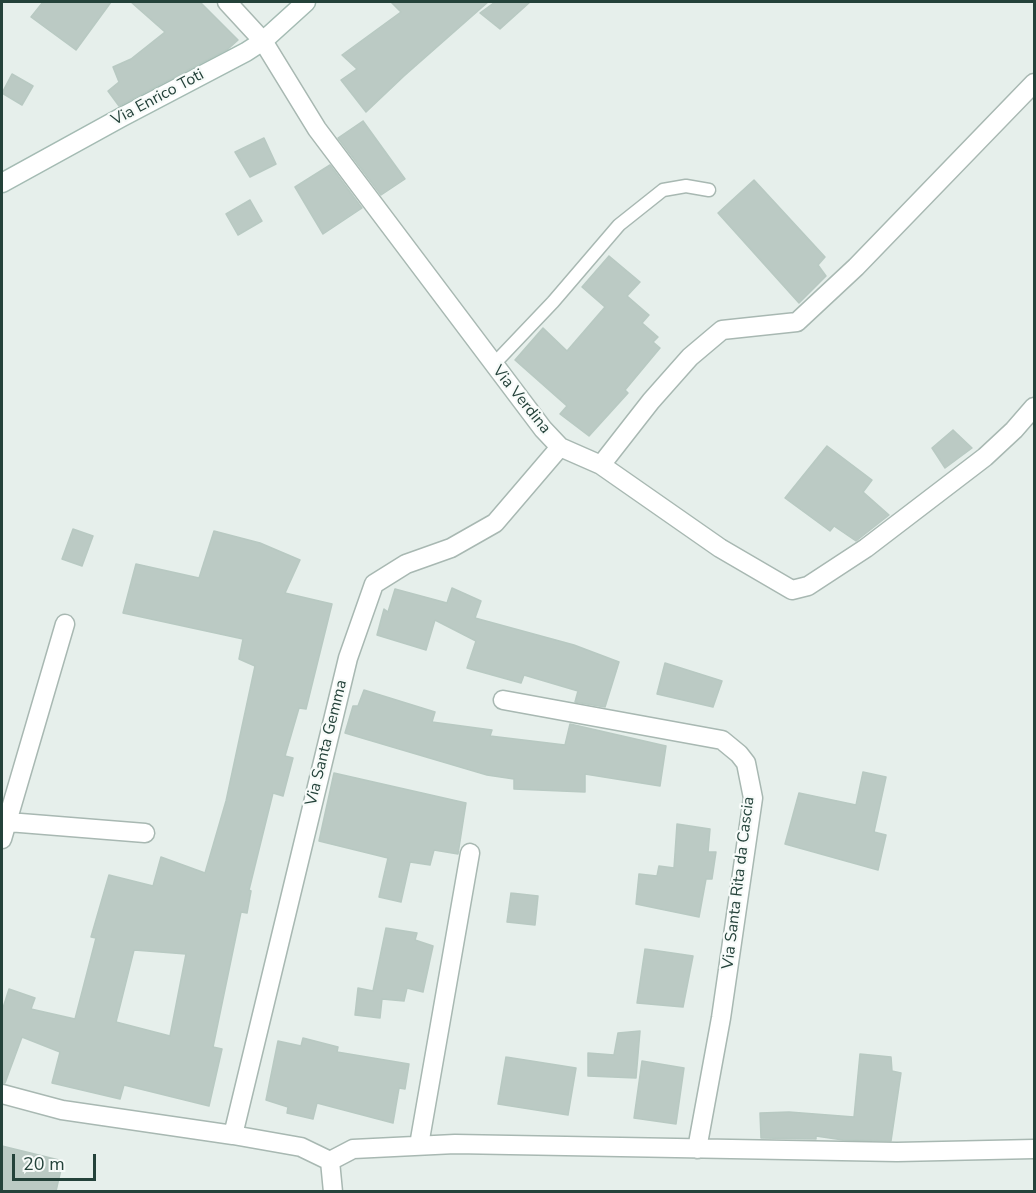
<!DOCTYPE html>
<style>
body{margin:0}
#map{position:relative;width:1036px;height:1193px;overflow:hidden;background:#e6efeb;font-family:"Nunito Sans",sans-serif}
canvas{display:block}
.frame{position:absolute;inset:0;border:3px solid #24423a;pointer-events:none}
.scale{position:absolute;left:12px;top:1154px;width:84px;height:27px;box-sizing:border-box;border:3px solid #24423a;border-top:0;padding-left:8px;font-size:18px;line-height:21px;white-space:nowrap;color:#24423a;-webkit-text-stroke:4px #f7fbf9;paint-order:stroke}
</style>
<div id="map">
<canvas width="1036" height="1193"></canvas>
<div class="frame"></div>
<div class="scale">20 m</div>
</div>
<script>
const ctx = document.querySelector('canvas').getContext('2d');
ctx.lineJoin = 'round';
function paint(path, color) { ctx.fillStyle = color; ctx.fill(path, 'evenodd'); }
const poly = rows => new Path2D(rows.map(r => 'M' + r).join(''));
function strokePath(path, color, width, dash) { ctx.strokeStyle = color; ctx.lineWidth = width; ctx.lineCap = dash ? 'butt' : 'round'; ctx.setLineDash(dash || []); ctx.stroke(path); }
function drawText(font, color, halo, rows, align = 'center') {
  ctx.font = font + ' "Nunito Sans",sans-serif'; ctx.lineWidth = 4.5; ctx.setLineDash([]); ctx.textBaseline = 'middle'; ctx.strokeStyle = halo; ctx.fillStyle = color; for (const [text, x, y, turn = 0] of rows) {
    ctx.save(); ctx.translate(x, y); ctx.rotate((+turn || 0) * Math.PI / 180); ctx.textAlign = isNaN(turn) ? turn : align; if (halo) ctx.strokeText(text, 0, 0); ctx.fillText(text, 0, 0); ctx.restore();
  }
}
const building = poly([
 [43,2,111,2,76,50,31,17,43,2],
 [131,2,200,2,238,40,228,49,119,106,108,91,119,82,113,67,131,59,165,32,131,2],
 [391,2,488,2,404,76,366,112,341,80,357,69,342,55,401,12,391,2],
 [495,2,530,2,500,29,480,13,495,2],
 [12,74,33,86,22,105,2,93,12,74],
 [363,121,405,179,381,195,338,138,363,121],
 [264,138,276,164,250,177,235,152,264,138],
 [330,165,362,208,323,234,295,187,330,165],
 [754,180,825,257,818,265,826,276,799,303,718,213,754,180],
 [250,200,262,221,238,235,226,214,250,200],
 [609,256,640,282,627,296,649,315,642,323,658,337,653,342,660,348,625,390,628,393,589,436,560,414,567,406,515,360,543,328,567,351,605,307,582,287,609,256],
 [953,430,972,448,945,468,932,448,953,430],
 [827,446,872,480,863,492,889,515,856,541,834,526,830,531,785,498,827,446],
 [73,529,93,536,82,566,62,559,73,529],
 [214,531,260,543,300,560,285,593,332,604,306,709,299,708,285,756,293,758,283,796,273,793,249,890,251,891,247,913,241,912,213,1047,222,1049,209,1106,124,1085,120,1099,52,1083,60,1052,22,1037,5,1083,2,1083,2,1011,9,989,35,998,31,1009,75,1019,96,938,91,937,109,875,153,886,161,857,205,873,226,801,255,666,239,659,243,639,123,613,136,564,199,578,214,531],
 [134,950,186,954,170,1036,116,1022,134,950],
 [452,588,481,601,475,618,574,645,619,662,605,707,575,702,578,691,524,675,521,683,467,668,476,641,435,620,426,650,377,635,384,609,388,612,395,589,447,603,452,588],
 [665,663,722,681,713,707,657,694,665,663],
 [364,690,435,712,432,722,492,730,490,736,565,745,570,724,666,746,660,786,585,774,585,792,514,789,514,779,487,775,345,733,353,706,358,706,364,690],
 [863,772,886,777,874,832,886,835,878,870,785,844,799,793,856,805,863,772],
 [334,773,466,803,458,854,434,850,430,865,410,862,401,902,379,897,388,858,319,841,334,773],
 [677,824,710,829,708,852,716,852,712,879,706,879,699,917,636,904,639,874,657,876,659,866,674,868,677,824],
 [511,893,538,896,535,925,507,922,511,893],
 [386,928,417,933,415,940,433,946,423,992,407,988,404,1001,382,999,380,1018,355,1015,358,988,373,991,386,928],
 [645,949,693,956,683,1007,637,1003,645,949],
 [640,1031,636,1078,588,1076,588,1053,614,1055,618,1033,640,1031],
 [303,1038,338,1047,337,1052,409,1064,405,1089,399,1088,393,1123,317,1103,313,1119,287,1113,288,1107,266,1100,278,1041,301,1046,303,1038],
 [860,1054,891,1057,892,1071,901,1073,891,1141,843,1140,816,1136,816,1139,761,1138,760,1113,789,1112,854,1117,860,1054],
 [506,1057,576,1068,568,1115,498,1104,506,1057],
 [642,1061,684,1068,676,1124,634,1118,642,1061],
 [2,1146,63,1161,56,1191,2,1191,2,1146]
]);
paint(building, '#bbcac4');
strokePath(building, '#b8c9c2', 1.5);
const lane = poly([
 [493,365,553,302,619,225,663,190,686,186,709,190]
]);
const street = poly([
 [227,2,263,41,317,129,543,429,560,447,601,465,720,548,792,590,808,586,866,548,985,457,1014,430,1034,407],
 [601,465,651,401,690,357,722,330,797,322,856,267,1034,83],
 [503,700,722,740,739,754,746,763,753,798,721,1018,697,1149],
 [8,822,145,833],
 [2,839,65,624],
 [2,1094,62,1110,233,1135,301,1147,330,1161,353,1149,455,1144,897,1152,1034,1149],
 [233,1135,348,658,374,584,406,564,451,548,495,523,560,447],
 [419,1145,470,853],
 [330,1161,333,1192]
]);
const secondary = poly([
 [2,183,122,117,246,52,263,41,306,2]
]);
strokePath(lane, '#a8b8b2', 15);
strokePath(street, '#a8b8b2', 21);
strokePath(secondary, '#a4bbb3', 21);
strokePath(lane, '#fff', 12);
strokePath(street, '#fff', 18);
strokePath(secondary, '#fff', 18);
drawText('16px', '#24423a', '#f7fbf9', [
 ["Via Enrico Toti",158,98,-28],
 ["Via Verdina",521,400,51],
 ["Via Santa Gemma",327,743,-76],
 ["Via Santa Rita da Cascia",739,883,-83]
]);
</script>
